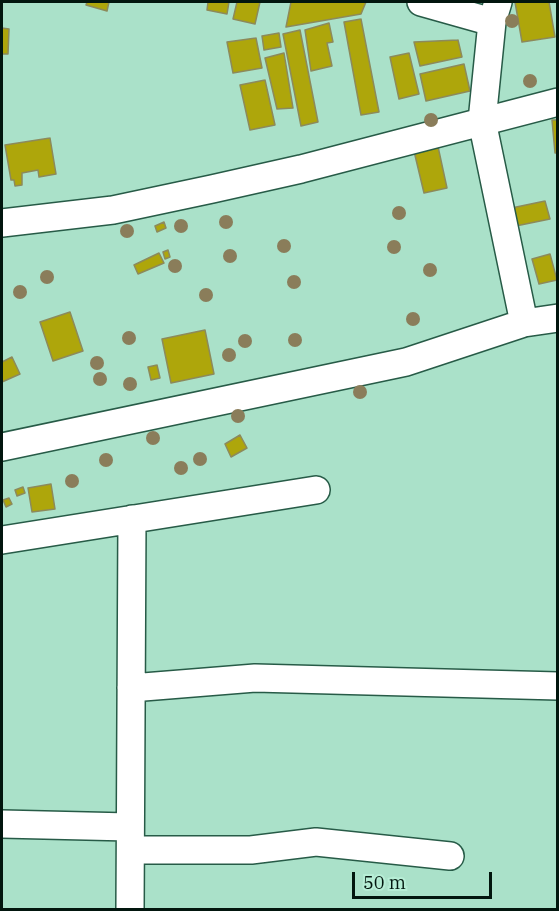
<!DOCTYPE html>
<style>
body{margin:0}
#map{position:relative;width:559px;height:911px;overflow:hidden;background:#aae1c9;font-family:"IBM Plex Serif",serif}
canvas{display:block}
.frame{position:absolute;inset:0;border:3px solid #02160e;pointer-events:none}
.scale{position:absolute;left:352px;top:872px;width:140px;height:27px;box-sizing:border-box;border:3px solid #02160e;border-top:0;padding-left:8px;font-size:18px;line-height:21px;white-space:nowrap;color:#02160e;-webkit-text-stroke:4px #b7eed6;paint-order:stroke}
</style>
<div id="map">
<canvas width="559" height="911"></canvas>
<div class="frame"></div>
<div class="scale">50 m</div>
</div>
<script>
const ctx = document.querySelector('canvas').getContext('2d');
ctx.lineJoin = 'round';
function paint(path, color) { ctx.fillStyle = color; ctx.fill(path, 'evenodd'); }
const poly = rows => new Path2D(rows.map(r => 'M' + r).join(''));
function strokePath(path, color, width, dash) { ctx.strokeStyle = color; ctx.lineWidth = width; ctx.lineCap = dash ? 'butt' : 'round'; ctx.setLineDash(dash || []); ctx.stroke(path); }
const building = poly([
 [87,2,109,2,107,11,86,5,87,2],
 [208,2,229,2,227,14,207,10,208,2],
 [237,2,260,2,255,24,233,19,237,2],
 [291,2,366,2,361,14,286,27,291,2],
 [515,2,549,2,555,37,522,42,515,2],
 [361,19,379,112,361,115,344,22,361,19],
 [329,23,333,42,327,43,332,66,311,71,305,30,329,23],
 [2,28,9,29,8,54,2,54,2,28],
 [300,30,318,122,301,126,283,34,300,30],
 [279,33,281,47,264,50,262,36,279,33],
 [256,38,262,68,233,73,227,42,256,38],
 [458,40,462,57,420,66,414,42,458,40],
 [284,53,293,108,277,109,265,58,284,53],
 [409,53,419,94,399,99,390,57,409,53],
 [464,64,470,91,426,101,420,74,464,64],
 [265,80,275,125,250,130,240,85,265,80],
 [552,120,558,120,558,153,555,153,552,120],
 [50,138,56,174,39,177,38,170,22,173,22,185,15,186,14,180,11,180,5,145,50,138],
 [437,142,447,188,424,193,413,147,437,142],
 [545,201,550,219,506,228,502,210,545,201],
 [164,222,166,228,157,232,155,226,164,222],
 [168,250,170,257,165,259,163,252,168,250],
 [159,253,164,263,138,274,134,265,159,253],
 [550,254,557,280,539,284,532,259,550,254],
 [70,312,83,351,53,361,40,322,70,312],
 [205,330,214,374,171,383,162,339,205,330],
 [12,357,20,374,2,382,2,362,12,357],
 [157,365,160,378,151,380,148,367,157,365],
 [240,435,247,448,231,457,225,444,240,435],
 [51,484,55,509,32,512,28,488,51,484],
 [23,487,25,493,17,496,15,490,23,487],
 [9,498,12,504,6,507,3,500,9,498]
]);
paint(building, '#aea60b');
strokePath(building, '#8c8a5b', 1.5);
const minor = poly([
 [421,2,492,22],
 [498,2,492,22,482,121,524,323],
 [2,223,113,210,212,189,301,169,558,102],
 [2,447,406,362,524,323,558,318],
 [2,540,316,490],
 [131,688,255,678,558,686],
 [2,824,129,827],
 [131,850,251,850,316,842,450,856],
 [130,910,132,519]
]);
strokePath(minor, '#275b47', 30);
strokePath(minor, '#fff', 27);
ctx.fillStyle = '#8a7d5a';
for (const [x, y] of [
 [512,21],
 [530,81],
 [431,120],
 [399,213],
 [226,222],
 [181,226],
 [127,231],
 [284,246],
 [394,247],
 [230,256],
 [175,266],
 [430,270],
 [47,277],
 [294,282],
 [20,292],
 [206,295],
 [413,319],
 [129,338],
 [295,340],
 [245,341],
 [229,355],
 [97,363],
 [100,379],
 [130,384],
 [360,392],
 [238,416],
 [153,438],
 [200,459],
 [106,460],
 [181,468],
 [72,481]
]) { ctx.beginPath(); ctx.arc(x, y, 7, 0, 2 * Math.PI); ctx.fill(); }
</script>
